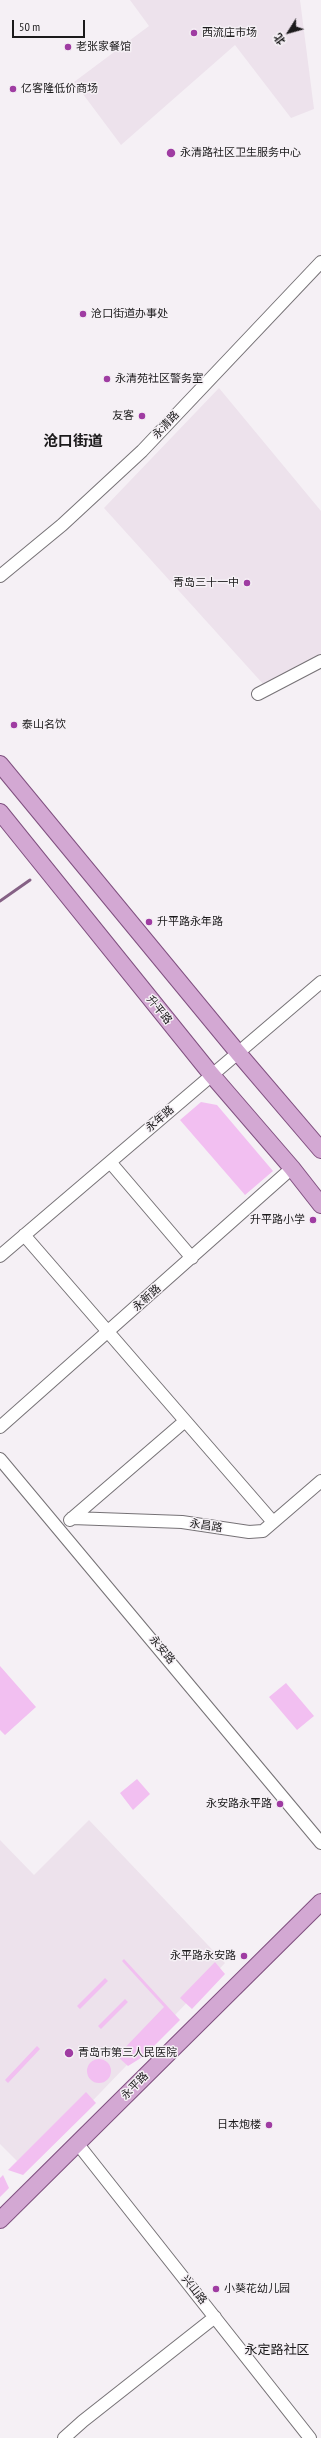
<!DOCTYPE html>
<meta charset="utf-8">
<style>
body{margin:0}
#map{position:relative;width:321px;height:2438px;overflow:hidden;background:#f5f0f5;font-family:"PT Sans Narrow","Noto Sans SC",sans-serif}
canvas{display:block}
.north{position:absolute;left:269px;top:12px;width:40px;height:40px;-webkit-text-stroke:3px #f5f0f5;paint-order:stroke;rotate:233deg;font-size:11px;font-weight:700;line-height:16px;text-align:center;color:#1b1a1b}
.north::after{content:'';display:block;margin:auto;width:14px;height:18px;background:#1b1a1b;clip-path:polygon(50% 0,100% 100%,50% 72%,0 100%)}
.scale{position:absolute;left:12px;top:20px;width:73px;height:18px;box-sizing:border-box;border:2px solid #1b1a1b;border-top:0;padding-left:5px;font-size:12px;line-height:14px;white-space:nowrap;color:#1b1a1b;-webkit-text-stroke:3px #f5f0f5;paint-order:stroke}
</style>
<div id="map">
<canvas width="321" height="2438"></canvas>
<div class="north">北</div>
<div class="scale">50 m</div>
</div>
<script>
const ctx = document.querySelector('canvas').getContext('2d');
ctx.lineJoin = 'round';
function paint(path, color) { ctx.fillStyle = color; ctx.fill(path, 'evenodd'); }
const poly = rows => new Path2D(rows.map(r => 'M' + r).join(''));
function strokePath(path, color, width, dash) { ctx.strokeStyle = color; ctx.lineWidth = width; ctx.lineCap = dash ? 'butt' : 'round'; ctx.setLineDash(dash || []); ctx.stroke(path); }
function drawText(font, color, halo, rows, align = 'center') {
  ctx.font = font + ' "PT Sans Narrow","Noto Sans SC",sans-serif'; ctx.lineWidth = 3; ctx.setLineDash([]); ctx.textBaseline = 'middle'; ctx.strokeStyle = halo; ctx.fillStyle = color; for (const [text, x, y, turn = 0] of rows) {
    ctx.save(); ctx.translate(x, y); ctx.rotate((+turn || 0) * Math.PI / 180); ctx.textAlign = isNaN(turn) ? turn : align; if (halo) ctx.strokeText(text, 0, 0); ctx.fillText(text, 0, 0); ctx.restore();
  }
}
paint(poly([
 [130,0,300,0,314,109,291,118,235,45,121,145,74,82,149,26],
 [219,388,321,511,321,656,264,685,104,508],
 [89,1820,225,1963,26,2170,0,2144,0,1840,34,1875]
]), '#ede2ec');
paint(poly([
 [201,1102,217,1105,273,1171,245,1195,180,1120],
 [0,1666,36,1707,5,1735,0,1730],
 [286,1683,314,1716,297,1730,269,1697],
 [137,1779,150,1794,133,1810,120,1793],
 [124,1959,180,2020,144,2056,128,2066,117,2056,164,2007,122,1961],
 [215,1962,225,1974,192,2009,180,1998],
 [105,1978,108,1981,80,2009,77,2006],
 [125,1999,128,2002,101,2029,98,2026],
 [37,2046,40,2049,8,2083,5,2080],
 '87 2071a12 12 0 1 1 24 0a12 12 0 1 1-24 0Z',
 [86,2092,96,2103,23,2175,8,2170],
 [3,2175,9,2188,0,2197,0,2178]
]), '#f2bff1');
strokePath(poly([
 [0,901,30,880]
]), '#856185', 3);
const minor = poly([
 [0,576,62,525,142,451,321,262],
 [258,694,321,661],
 [110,1162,192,1258],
 [24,1235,273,1522],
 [0,1256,321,982],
 [0,1427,292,1168],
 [0,1459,321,1843],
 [72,1518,182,1522,249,1532,263,1531,321,1481],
 [70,1520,185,1421],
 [77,2143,310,2438],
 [64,2438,83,2421,215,2317]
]);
const major = poly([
 [0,764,239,1054,321,1150],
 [0,812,211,1074,292,1168,321,1205],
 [0,2220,321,1902]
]);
strokePath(minor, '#767276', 14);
strokePath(major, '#805180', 18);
strokePath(minor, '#fff', 12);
strokePath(major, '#d3a8d3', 16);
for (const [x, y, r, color] of [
 [194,33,4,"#9f3ca2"],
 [68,47,4,"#9f3ca2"],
 [13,89,4,"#9f3ca2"],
 [171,153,5,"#9f3ca2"],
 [83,314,4,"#9f3ca2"],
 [107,379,4,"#9f3ca2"],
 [142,416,4,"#9f3ca2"],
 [247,583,4,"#9f3ca2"],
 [14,725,4,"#9f3ca2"],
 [149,922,4,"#9f3ca2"],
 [313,1220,4,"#9f3ca2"],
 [280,1804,4,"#9f3ca2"],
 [244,1956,4,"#9f3ca2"],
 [69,2053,5,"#9f3ca2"],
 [269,2125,4,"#9f3ca2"],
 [216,2289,4,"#9f3ca2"]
]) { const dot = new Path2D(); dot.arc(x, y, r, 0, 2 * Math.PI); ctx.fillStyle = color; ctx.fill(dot); strokePath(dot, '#f5f0f5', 1.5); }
drawText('11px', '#1b1a1b', '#f5f0f5', [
 ["西流庄市场",202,33],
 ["老张家餐馆",76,47],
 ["亿客隆低价商场",21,89],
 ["永清路社区卫生服务中心",180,153],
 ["沧口街道办事处",91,314],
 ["永清苑社区警务室",115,379],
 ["友客",134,416,"right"],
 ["青岛三十一中",239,583,"right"],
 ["泰山名饮",22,725],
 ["升平路永年路",157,922],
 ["升平路小学",305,1220,"right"],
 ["永安路永平路",272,1804,"right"],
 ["永平路永安路",236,1956,"right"],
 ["青岛市第三人民医院",78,2053],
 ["日本炮楼",261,2125,"right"],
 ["小葵花幼儿园",224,2289]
], 'left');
drawText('11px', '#1b1a1b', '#f5f0f5', [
 ["永清路",166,425,-47],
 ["升平路",159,1010,51],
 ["永年路",160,1119,-41],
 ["永新路",147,1298,-42],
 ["永昌路",206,1526,8],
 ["永安路",162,1650,50],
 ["永平路",135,2086,-45],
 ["兴山路",194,2290,52]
]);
drawText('13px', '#1b1a1b', '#f5f0f5', [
 ["永定路社区",277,2350]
]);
drawText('bold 15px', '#1b1a1b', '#f5f0f5', [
 ["沧口街道",73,442]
]);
</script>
